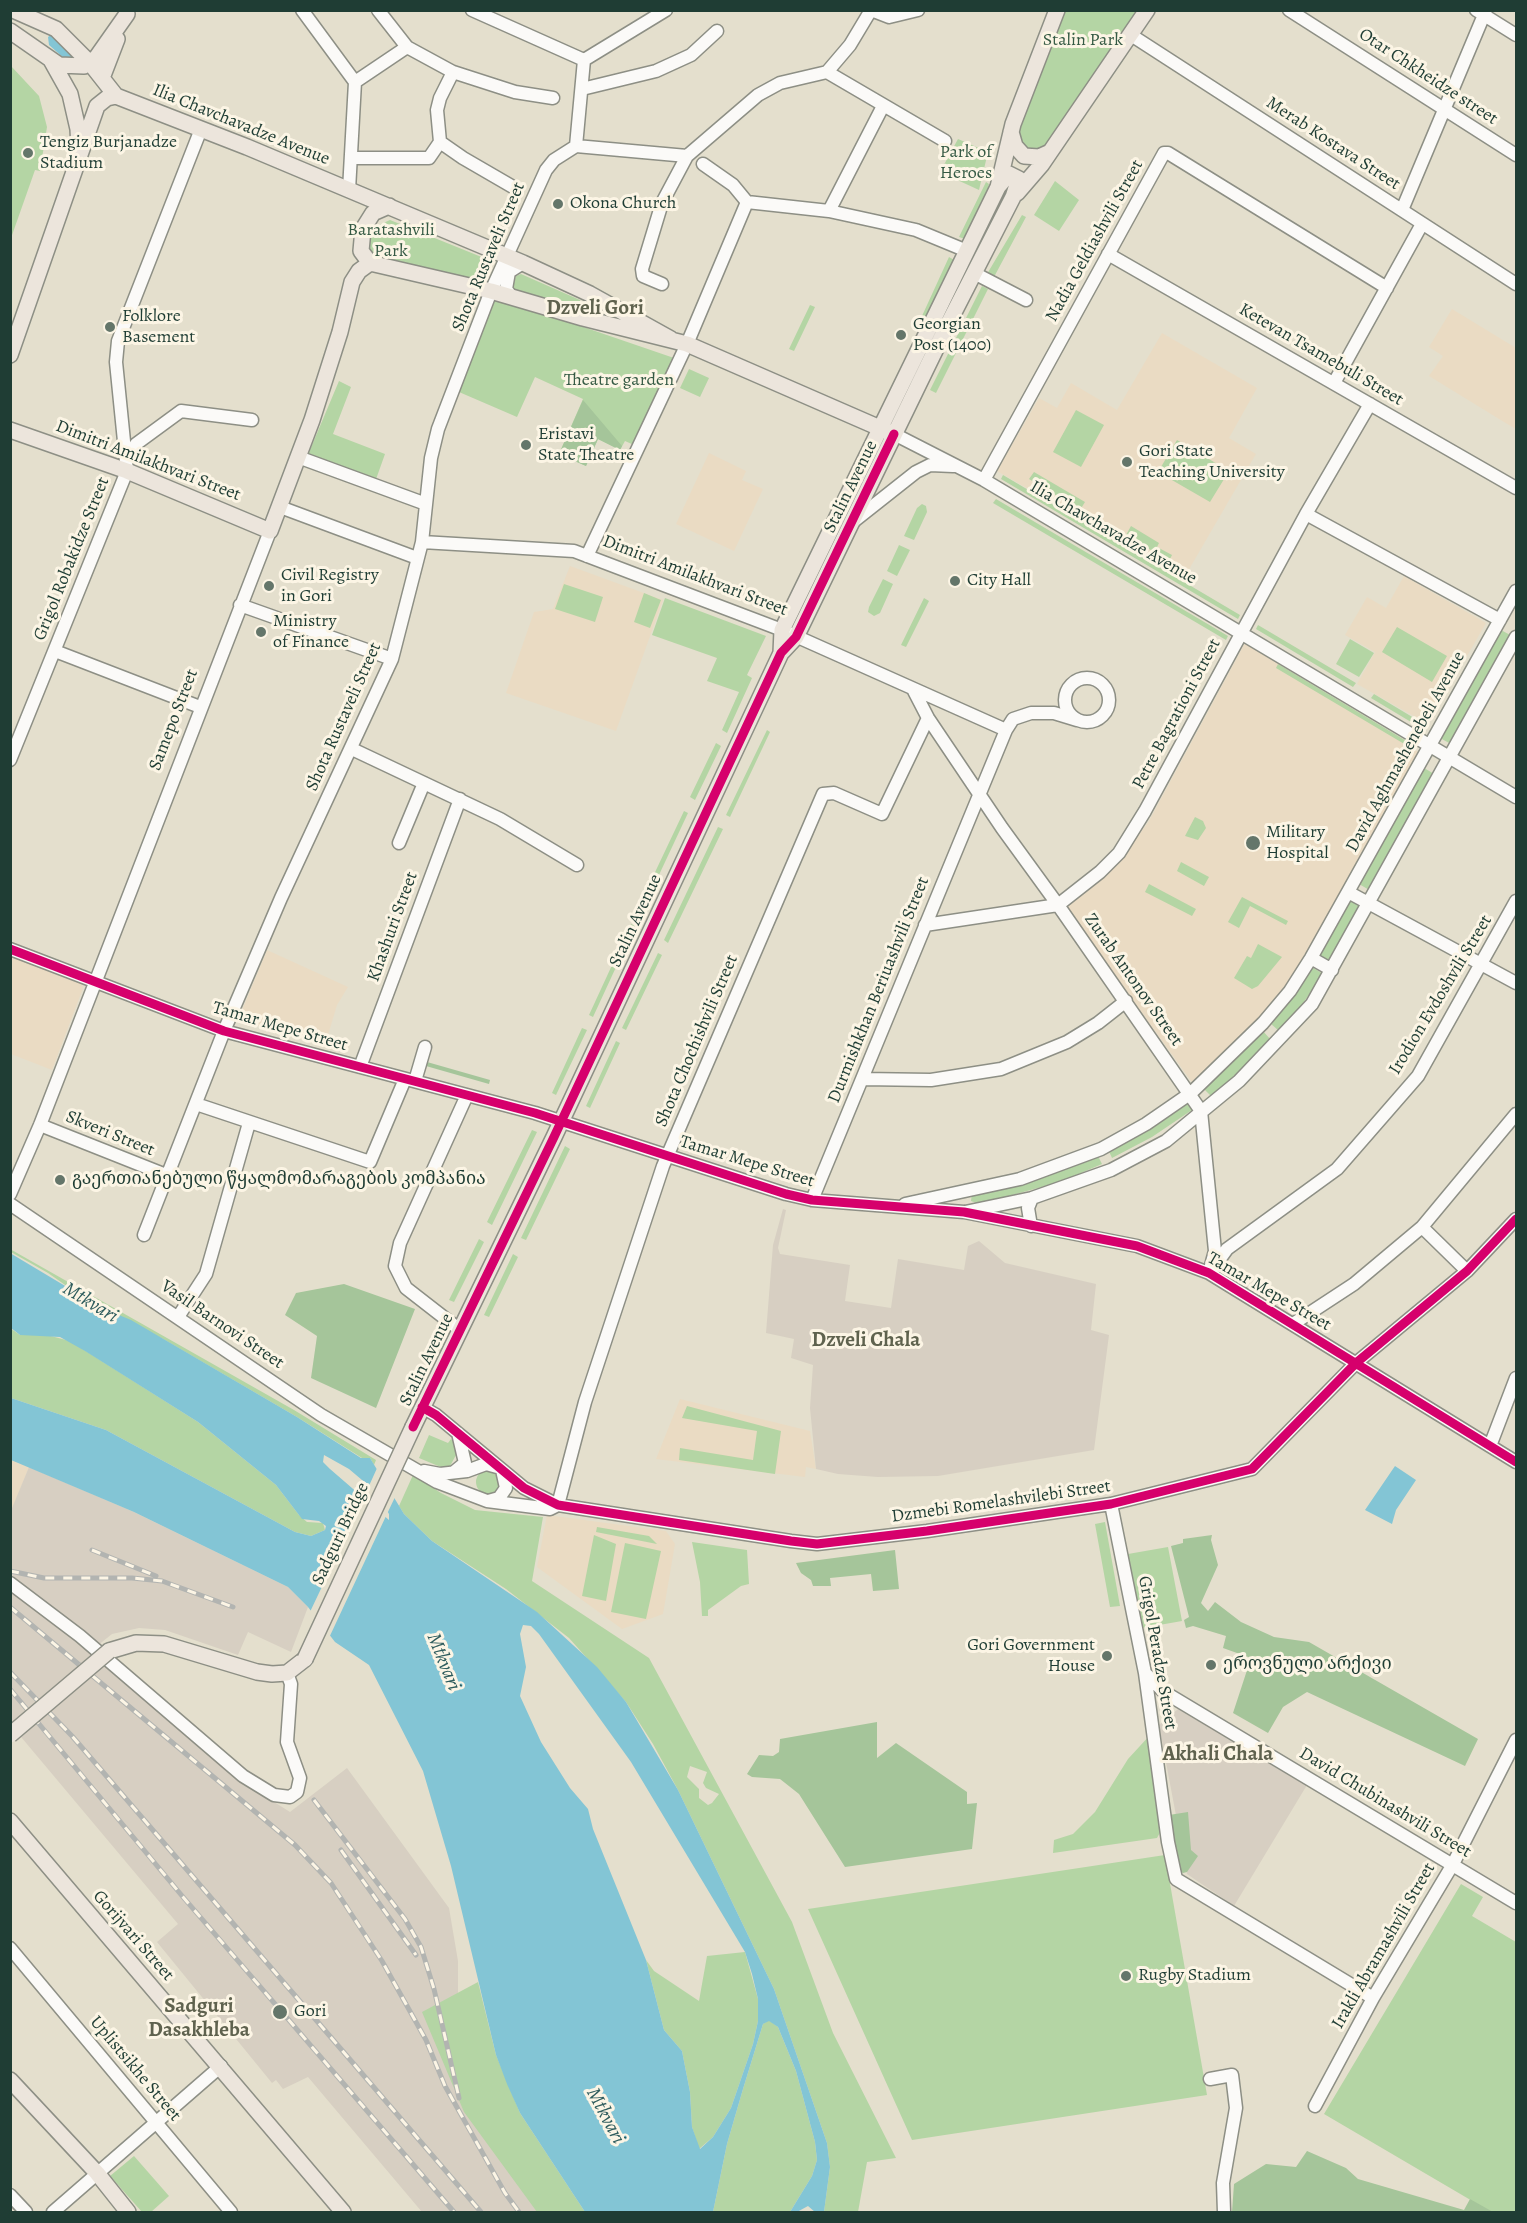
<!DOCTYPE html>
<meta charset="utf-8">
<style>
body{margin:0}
#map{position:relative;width:1527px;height:2223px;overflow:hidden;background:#e4dfcd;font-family:Alegreya,serif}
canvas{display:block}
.frame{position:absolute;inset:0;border:12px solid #1f3d34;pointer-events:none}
</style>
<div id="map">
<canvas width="1527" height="2223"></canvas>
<div class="frame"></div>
</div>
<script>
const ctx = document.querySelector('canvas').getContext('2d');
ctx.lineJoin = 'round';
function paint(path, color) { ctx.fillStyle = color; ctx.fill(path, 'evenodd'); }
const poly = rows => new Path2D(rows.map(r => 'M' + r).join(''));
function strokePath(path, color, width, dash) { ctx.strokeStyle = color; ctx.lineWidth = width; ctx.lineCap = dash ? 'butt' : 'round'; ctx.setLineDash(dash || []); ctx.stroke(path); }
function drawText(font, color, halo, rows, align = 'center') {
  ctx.font = font + ' Alegreya,"Noto Serif Georgian",serif'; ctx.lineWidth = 6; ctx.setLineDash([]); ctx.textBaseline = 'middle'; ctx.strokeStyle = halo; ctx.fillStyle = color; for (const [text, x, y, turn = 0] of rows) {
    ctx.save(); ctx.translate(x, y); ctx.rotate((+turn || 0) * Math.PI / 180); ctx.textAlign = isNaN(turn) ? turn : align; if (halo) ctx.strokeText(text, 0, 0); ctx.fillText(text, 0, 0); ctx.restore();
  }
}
paint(poly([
 [1452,309,1516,348,1516,429,1504,422,1429,376,1443,356,1429,347],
 [1162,333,1257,388,1229,438,1256,454,1184,578,997,471,1039,398,1057,408,1071,383,1117,410],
 [709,453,746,471,742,480,763,489,734,551,676,524],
 [570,566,663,600,616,731,506,693,534,612,553,609],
 [1404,576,1486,623,1428,724,1357,684,1375,652,1345,635,1367,597,1386,608],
 [1245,643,1420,753,1292,986,1194,1085,1066,908,1116,866,1149,821],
 [267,950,348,987,337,1005,325,1045,238,1020],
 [10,954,82,982,83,988,52,1070,11,1054],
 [680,1399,810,1431,816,1469,806,1467,805,1477,656,1459],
 [11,1460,29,1467,11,1513],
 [547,1515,666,1531,675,1544,663,1614,622,1629,537,1567]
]), '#eadbc3');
paint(poly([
 [783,1209,786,1210,778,1248,780,1254,850,1265,845,1301,891,1308,898,1259,964,1270,968,1246,979,1241,1005,1263,1096,1284,1091,1330,1109,1335,1094,1450,938,1476,878,1477,838,1474,816,1469,810,1408,813,1365,791,1358,794,1339,766,1333,773,1245],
 [29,1467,134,1512,288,1587,308,1607,291,1652,248,1632,238,1655,165,1630,139,1628,112,1634,97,1646,11,1579,10,1513],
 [10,1587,263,1795,290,1812,347,1768,449,1908,458,1961,458,2047,541,2212,422,2212,308,2077,283,2089,276,2080,272,2083,157,1942,178,1924,11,1725],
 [1178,1709,1307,1785,1234,1906,1187,1874,1159,1725]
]), '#d7cfc2');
paint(poly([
 [1062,11,1140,11,1043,150,1024,149,1016,130],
 [11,66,39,96,47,127,40,171,35,170,11,238],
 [958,139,988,152,979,190,940,172],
 [1055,181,1079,200,1059,231,1034,215],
 [986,182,989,184,987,193,965,239,959,237],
 [1022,215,1026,217,994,277,987,274],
 [390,220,489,260,481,284,380,259,369,251,367,239,372,228],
 [949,257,956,261,928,319,922,316],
 [521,274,580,300,581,307,577,310,515,290,513,286,516,276],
 [982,286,988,289,936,393,930,390],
 [493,296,674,358,634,445,625,441,620,450,598,439,586,466,559,454,583,399,535,377,517,417,459,392],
 [810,305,815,307,794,351,789,349],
 [689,369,709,378,700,397,680,388],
 [339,381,351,387,333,434,385,454,375,482,307,457],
 [1076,410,1104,425,1081,467,1053,452],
 [1177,440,1229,471,1210,502,1158,472],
 [1034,472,1085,502,1080,510,1029,479],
 [1003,475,1240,615,1238,619,1001,479],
 [996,499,1228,636,1226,640,993,503],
 [922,504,926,506,927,512,914,540,904,536,917,508],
 [1131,526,1159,543,1157,547,1172,555,1169,561,1126,535],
 [899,545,910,550,897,576,887,571],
 [883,579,893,584,880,613,874,616,868,612,869,607],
 [564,584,603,597,595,622,555,609],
 [644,593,661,600,650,628,634,622],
 [665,598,766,636,747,675,752,678,727,733,722,730,739,692,707,681,717,658,652,635],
 [924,598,929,601,906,647,901,645],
 [1258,625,1356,683,1353,687,1256,629],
 [1397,627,1447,656,1432,682,1382,652],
 [1501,630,1512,636,1451,744,1440,738],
 [1350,639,1374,653,1359,677,1336,664],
 [1278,664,1408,742,1406,745,1276,668],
 [1374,694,1419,721,1416,725,1371,698],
 [767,730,770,732,730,817,726,815],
 [716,743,721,746,695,800,690,797],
 [1424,768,1436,775,1371,891,1359,884],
 [684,811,688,813,643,909,639,906],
 [1195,817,1203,821,1206,828,1198,840,1185,836],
 [718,827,723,829,668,943,664,940],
 [1181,862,1209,877,1204,886,1177,871],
 [1149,884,1196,909,1192,916,1145,892],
 [1242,897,1288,921,1286,925,1250,906,1239,928,1228,922],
 [1350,899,1362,906,1331,962,1319,955],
 [631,924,635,926,593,1017,589,1015],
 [1258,944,1282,957,1258,986,1252,989,1234,978,1247,956,1251,958],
 [658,953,662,955,626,1030,622,1028],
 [1312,967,1323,974,1299,1009,1279,1031,1270,1023,1295,995],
 [582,1028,587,1030,556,1095,552,1093],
 [1262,1030,1271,1040,1212,1097,1202,1087],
 [616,1041,620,1043,590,1108,586,1106],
 [1185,1101,1192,1110,1152,1137,1112,1158,1107,1147],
 [532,1130,537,1132,492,1225,487,1222],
 [565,1146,570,1149,526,1240,521,1238],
 [1097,1154,1102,1164,1060,1182,979,1204,971,1201,972,1193],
 [479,1239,484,1242,454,1302,449,1300],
 [10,1249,294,1410,376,1460,374,1465,370,1458,362,1458,297,1417,163,1339,78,1294,48,1273,11,1252],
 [513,1254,518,1257,489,1317,484,1315],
 [10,1328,20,1335,47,1335,70,1341,198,1422,276,1485,299,1515,307,1522,323,1523,325,1530,311,1536,295,1532,106,1430,11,1398],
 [687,1406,781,1431,775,1474,679,1460,680,1448,753,1460,757,1431,682,1418],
 [429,1435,448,1443,451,1439,453,1441,456,1455,449,1468,443,1468,419,1458],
 '476 1482a12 12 0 1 1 24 0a12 12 0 1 1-24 0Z',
 [413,1475,441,1493,475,1510,543,1517,532,1581,649,1658,792,1922,833,2033,896,2158,867,2162,858,2212,824,2212,830,2167,827,2143,774,1989,678,1790,653,1744,626,1702,569,1638,506,1589,432,1541,404,1514,399,1506],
 [690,1766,707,1772,703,1783,706,1788,719,1794,712,1803,708,1805,699,1798,699,1789,687,1777],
 [1105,1522,1120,1606,1110,1607,1095,1524],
 [597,1527,649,1536,657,1544,596,1532],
 [594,1535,616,1544,606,1601,582,1596],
 [692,1542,747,1550,749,1584,741,1586,708,1610,708,1616,702,1616,700,1582],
 [625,1543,661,1551,646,1619,611,1612],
 [1168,1547,1182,1621,1142,1628,1128,1554],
 [1151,1734,1163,1827,1157,1838,1053,1853,1054,1840,1073,1834,1095,1812,1128,1759],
 [1165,1855,1207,2095,912,2140,808,1909],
 [1461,1884,1483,1897,1472,1916,1516,1942,1516,2212,1491,2212,1324,2114],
 [745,1952,758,1999,758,2021,753,2044,731,2108,713,2137,699,2149,692,2127,690,2092,682,2051,664,2030,646,1960,654,1971,699,2001,707,1956],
 [478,1982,496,2055,520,2113,585,2212,537,2212,464,2112,422,2012],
 [769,2020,778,2027,796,2071,815,2142,817,2160,812,2176,790,2212,713,2212,727,2144,743,2089,763,2024],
 [134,2156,169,2196,151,2212,142,2212,110,2176]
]), '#b4d5a4');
paint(poly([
 [583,400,622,446,620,450,598,439,586,466,559,454],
 [427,1062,490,1080,489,1084,426,1066],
 [344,1284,415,1309,376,1408,311,1378,317,1336,285,1315,296,1293],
 [1212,1535,1211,1540,1218,1565,1201,1603,1208,1611,1215,1602,1241,1622,1274,1637,1309,1642,1478,1739,1465,1766,1307,1692,1283,1707,1268,1733,1233,1713,1251,1658,1223,1648,1226,1636,1193,1626,1186,1628,1184,1620,1189,1617,1171,1546,1183,1543,1183,1539],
 [895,1550,899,1589,873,1591,871,1574,830,1578,831,1586,813,1586,811,1580,801,1573,796,1563],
 [877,1722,877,1758,896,1743,967,1792,967,1804,977,1803,972,1849,845,1867,799,1794,780,1779,752,1777,747,1774,759,1755,773,1756,779,1752,780,1739],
 [1188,1812,1191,1850,1198,1856,1187,1872,1183,1873,1175,1867,1169,1815],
 [1307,2151,1346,2168,1358,2179,1464,2210,1470,2199,1493,2212,1232,2212,1234,2184,1266,2164,1296,2167]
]), '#a5c59a');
paint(poly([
 [52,34,75,57,73,59,66,60,49,45,48,37],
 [10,1253,102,1308,131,1320,297,1417,361,1458,370,1458,404,1514,432,1541,537,1612,597,1667,626,1702,678,1790,774,1989,827,2143,830,2167,824,2212,815,2212,808,2206,797,2212,790,2212,812,2176,817,2160,815,2142,796,2071,778,2027,769,2021,763,2024,743,2089,727,2144,713,2212,585,2212,520,2113,507,2084,496,2055,451,1866,423,1771,369,1665,335,1642,308,1607,288,1587,134,1512,11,1460,11,1398,106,1430,295,1532,311,1536,325,1530,326,1526,319,1521,302,1519,276,1485,198,1422,85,1351,60,1337,20,1335,11,1328],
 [324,1455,349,1469,375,1491,389,1514,389,1520,330,1469,323,1462],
 [523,1625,531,1626,539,1634,631,1762,745,1952,752,1974,758,1999,758,2021,753,2044,731,2108,713,2137,700,2149,692,2127,690,2092,682,2051,664,2030,646,1960,593,1829,588,1809,570,1788,541,1742,520,1696,526,1667,520,1634],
 [1395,1466,1416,1480,1396,1510,1392,1524,1365,1510]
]), '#83c5d5');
paint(poly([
 [378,1466,396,1495,386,1516,368,1488],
 [366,1494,386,1516,328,1640,309,1614]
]), '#e4dfcd');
const minor = poly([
 [302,10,355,82,349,190],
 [378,10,407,47,453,72,515,92,553,98],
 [472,10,584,60],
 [871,10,889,17,918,10],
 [1289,10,1516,155],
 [1476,10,1516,35],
 [1131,35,1516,284],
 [584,60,666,10],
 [827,72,945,141],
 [355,82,407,47],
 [582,89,656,71,691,55,717,31],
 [440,142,437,110,440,98,453,72],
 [576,146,687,156,758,95,780,83,827,72,850,45,871,10],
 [576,146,584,60],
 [351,158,429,158,440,142,463,158,513,187],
 [703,164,733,185,747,202,829,211,916,230,967,251],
 [1402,210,1486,10],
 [829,211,883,106],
 [1108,254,1516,488],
 [974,273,1026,300],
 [662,284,643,276,642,269,662,203,687,156],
 [511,296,506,289,509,272,523,263],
 [1334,383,1422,224],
 [894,434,984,480,1516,797],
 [298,457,426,504],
 [128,459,136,444,181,411,252,420],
 [984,480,1164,153,1168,153,1387,288],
 [280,507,417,558],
 [1306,514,1500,620],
 [854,521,916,472,930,465,953,466],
 [422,542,574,551,782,630,1006,730],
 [587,556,687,344,747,202],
 [240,605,392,659],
 [55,651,200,707],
 '1065 700a22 22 0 1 1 44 0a22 22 0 1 1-44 0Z',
 [914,691,928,718,1002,828,1058,905,1201,1111,1215,1251,1209,1273],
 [352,749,500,819,577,865],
 [10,760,127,471,116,362,118,341,201,129],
 [399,843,424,783],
 [1348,892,1516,983],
 [925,925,1058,905,1100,872,1119,853,1145,811,1306,514,1370,404],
 [10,949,224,1031,535,1113,786,1194,812,1200,964,1212,1137,1246,1209,1273,1516,1462],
 [1311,958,1332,970],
 [360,1067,460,799],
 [862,1079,931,1080,1001,1069,1067,1042,1098,1023,1126,1001],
 [415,1081,425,1047],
 [196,1104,370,1162,405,1079],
 [40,1125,166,1175],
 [10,1194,40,1125,270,531],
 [812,1200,1006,730,1013,719,1031,713,1054,713,1077,720],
 [10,1204,321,1415,437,1482,487,1501,550,1509,558,1505],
 [905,1204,1020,1179,1101,1149,1146,1124,1191,1093,1263,1023,1290,991,1311,958,1516,591],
 [965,1212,1032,1198,1111,1170,1166,1141,1239,1081,1312,1004,1516,637],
 [1031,1226,1028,1208,1032,1198],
 [1422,1227,1467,1271],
 [144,1235,224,1031,281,898,392,659,422,542,431,458,438,429,491,291,546,170,554,160,576,146],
 [1214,1267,1227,1249,1337,1169,1418,1076,1516,901],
 [178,1317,206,1274,249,1123],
 [1293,1324,1354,1284,1422,1227,1516,1114],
 [460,1330,406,1288,395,1266,400,1243,467,1095],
 [422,1407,436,1415,524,1488,558,1505,791,1541,817,1544,927,1531,1111,1504,1252,1469,1356,1363,1467,1271,1516,1219],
 [1490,1446,1516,1378],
 [424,1471,440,1474,467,1471,486,1464,497,1467],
 [454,1472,465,1463,458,1433],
 [488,1501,499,1498,506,1488,502,1470],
 [1111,1504,1145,1673,1168,1842,1176,1879,1373,1998],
 [558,1505,585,1402,663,1166,823,794,834,793,882,814,928,718],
 [10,1583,80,1636,243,1776,274,1795,290,1797,297,1792,300,1778,287,1742,291,1684,287,1673],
 [1146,1674,1164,1692,1516,1903],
 [10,1948,231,2212],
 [1210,2079,1232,2075,1236,2108,1223,2183,1224,2212],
 [1315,2106,1373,1998,1453,1864,1516,1740],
 [10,2195,26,2212],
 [53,2212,221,2066]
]);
const major = poly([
 [13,10,56,29,90,63,116,96,247,147,523,263,590,294,671,339],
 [10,31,59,65,84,66,96,58,127,14],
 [51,60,70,94,78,129,79,148],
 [102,78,117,39],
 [1011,132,1015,146,1024,156,1039,157,1050,152],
 [1017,193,1042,164,1147,10],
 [389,206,373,213,363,229,361,251,370,263,491,291,583,318,687,344,889,432],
 [10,355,97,106,107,98,116,96],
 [10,430,127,471,270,531,312,420,340,332,352,282,359,271,370,263],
 [781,653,782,630,998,187,1013,124,1057,10],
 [413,1427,554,1137,781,653,796,637,946,328,1013,197,1019,179,1009,174,998,187],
 [109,1651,136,1643,164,1644,257,1672,272,1674,287,1673,305,1659],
 [10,1821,343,2212],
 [10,2080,97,2173,128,2212]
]);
strokePath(minor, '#8d8f85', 15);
strokePath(major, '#8d8f85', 18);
strokePath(minor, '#fbfaf8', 12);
strokePath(major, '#ece5dc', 15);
const rail = poly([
 [92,1550,156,1576],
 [10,1571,44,1578,132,1578,162,1581,233,1607],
 [10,1607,295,1845,331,1883,382,1961,426,2040,445,2086,505,2193,519,2212],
 [10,1672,72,1736,481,2212],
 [10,1689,183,1897,454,2212],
 [314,1800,405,1919,421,1947,434,1989,459,2098],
 [341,1850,416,1955]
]);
strokePath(rail, '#b2b4b1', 5);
strokePath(rail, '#fcf5e5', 3, [9]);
const majorBridge = poly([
 [305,1659,413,1427],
 [10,1735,109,1651]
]);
strokePath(majorBridge, '#8d8f85', 18, []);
strokePath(majorBridge, '#ece5dc', 15);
strokePath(poly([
 [10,949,224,1031,535,1113,786,1194,812,1200,964,1212,1137,1246,1209,1273,1516,1462],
 [422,1407,436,1415,524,1488,558,1505,791,1541,817,1544,927,1531,1111,1504,1252,1469,1356,1363,1467,1271,1516,1219],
 [413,1427,554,1137,781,653,796,637,894,434]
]), '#d6006c', 9);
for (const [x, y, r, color] of [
 [28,153,6,"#64766a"],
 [558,204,6,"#64766a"],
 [110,327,6,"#64766a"],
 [901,335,6,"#64766a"],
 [526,445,6,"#64766a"],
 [1127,462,6,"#64766a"],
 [955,581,6,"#64766a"],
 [269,586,6,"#64766a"],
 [261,632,6,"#64766a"],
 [1253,843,8,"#64766a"],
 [60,1180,6,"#64766a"],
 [1107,1656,6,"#64766a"],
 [1211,1665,6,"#64766a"],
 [1126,1976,6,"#64766a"],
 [280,2012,8,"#64766a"]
]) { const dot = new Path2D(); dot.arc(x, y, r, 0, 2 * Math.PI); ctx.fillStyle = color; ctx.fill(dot); strokePath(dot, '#fcf5e5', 2); }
drawText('18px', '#355a44', '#fcf5e5', [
 ["Stalin Park",1083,41],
 ["Park of",966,153],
 ["Heroes",966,174],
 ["Baratashvili",391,231],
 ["Park",391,252],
 ["Theatre garden",619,381]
]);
drawText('18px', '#1f3d34', '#fcf5e5', [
 ["Otar Chkheidze street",1428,77,33],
 ["Ilia Chavchavadze Avenue",241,125,22],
 ["Merab Kostava Street",1333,144,33],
 ["Nadia Geldiashvili Street",1095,241,-61],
 ["Shota Rustaveli Street",489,257,-67],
 ["Ketevan Tsamebuli Street",1321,355,30],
 ["Dimitri Amilakhvari Street",148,461,21],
 ["Stalin Avenue",851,487,-64],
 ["Ilia Chavchavadze Avenue",1113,533,30],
 ["Grigol Robakidze Street",72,559,-68],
 ["Dimitri Amilakhvari Street",695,576,21],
 ["Petre Bagrationi Street",1177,714,-62],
 ["Shota Rustaveli Street",344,717,-66],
 ["Samepo Street",174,720,-69],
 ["David Aghmashenebeli Avenue",1406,752,-61],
 ["Stalin Avenue",636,921,-65],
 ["Khashuri Street",393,927,-70],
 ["Zurab Antonov Street",1133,980,55],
 ["Durmishkhan Beriuashvili Street",879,990,-68],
 ["Irodion Evdoshvili Street",1441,995,-59],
 ["Tamar Mepe Street",280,1027,16],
 ["Shota Chochishvili Street",697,1041,-67],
 ["Skveri Street",110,1134,22],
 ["Tamar Mepe Street",747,1162,17],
 ["Tamar Mepe Street",1269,1292,30],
 ["Vasil Barnovi Street",222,1325,34],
 ["Stalin Avenue",427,1360,-64],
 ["Dzmebi Romelashvilebi Street",1001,1502,-8],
 ["Sadguri Bridge",341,1534,-65],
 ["Grigol Peradze Street",1157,1653,80],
 ["David Chubinashvili Street",1385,1803,31],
 ["Gorijvari Street",133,1936,49],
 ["Irakli Abramashvili Street",1384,1946,-60],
 ["Uplistsikhe Street",135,2069,50]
]);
drawText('18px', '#1f3d34', '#fcf5e5', [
 ["Tengiz Burjanadze",40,143],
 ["Stadium",40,164],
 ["Okona Church",570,204],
 ["Folklore",122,317],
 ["Basement",122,338],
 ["Georgian",913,325],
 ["Post (1400)",913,346],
 ["Eristavi",538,435],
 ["State Theatre",538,456],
 ["Gori State",1139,452],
 ["Teaching University",1139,473],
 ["Civil Registry",281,576],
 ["in Gori",281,597],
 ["City Hall",967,581],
 ["Ministry",273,622],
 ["of Finance",273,643],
 ["Military",1266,833],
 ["Hospital",1266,854],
 ["გაერთიანებული წყალმომარაგების კომპანია",72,1180],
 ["Gori Government",1095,1646,"right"],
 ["House",1095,1667,"right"],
 ["ეროვნული არქივი",1223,1665],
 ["Rugby Stadium",1138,1976],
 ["Gori",294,2012]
], 'left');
drawText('italic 20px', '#2e5c5d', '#fcf5e5', [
 ["Mtkvari",90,1303,31],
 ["Mtkvari",443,1662,68],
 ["Mtkvari",605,2116,62]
]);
drawText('bold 21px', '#5f624e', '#fcf5e5', [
 ["Dzveli Gori",595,309],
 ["Dzveli Chala",866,1341],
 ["Akhali Chala",1218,1755],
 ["Sadguri",199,2007],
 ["Dasakhleba",199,2031]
]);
</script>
